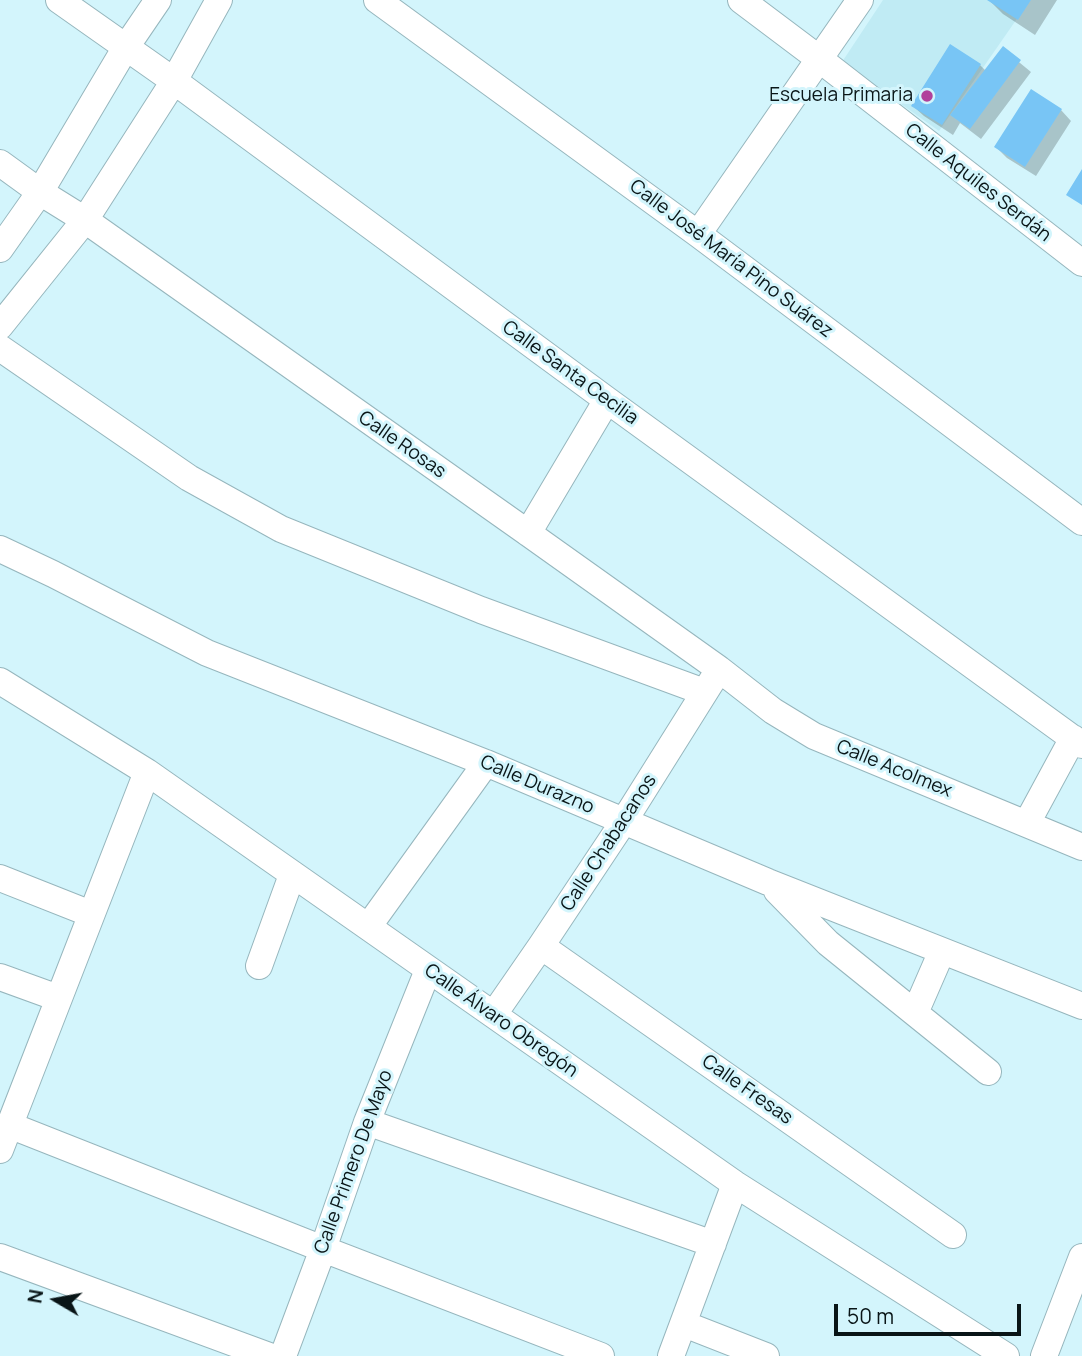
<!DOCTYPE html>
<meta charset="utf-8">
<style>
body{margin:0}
#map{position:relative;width:1082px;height:1356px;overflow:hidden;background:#d3f5fc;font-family:Manrope,sans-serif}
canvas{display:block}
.north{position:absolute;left:21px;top:1265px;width:70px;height:70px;-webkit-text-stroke:5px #d3f5fc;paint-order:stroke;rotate:280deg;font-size:19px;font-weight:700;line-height:28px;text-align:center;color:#091517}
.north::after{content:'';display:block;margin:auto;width:24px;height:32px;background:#091517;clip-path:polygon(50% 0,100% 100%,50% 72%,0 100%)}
.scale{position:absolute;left:834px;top:1304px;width:187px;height:32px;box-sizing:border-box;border:4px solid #091517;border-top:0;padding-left:9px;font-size:21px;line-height:24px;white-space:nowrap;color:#091517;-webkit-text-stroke:5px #d3f5fc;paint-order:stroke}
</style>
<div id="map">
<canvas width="1082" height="1356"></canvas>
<div class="north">N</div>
<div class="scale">50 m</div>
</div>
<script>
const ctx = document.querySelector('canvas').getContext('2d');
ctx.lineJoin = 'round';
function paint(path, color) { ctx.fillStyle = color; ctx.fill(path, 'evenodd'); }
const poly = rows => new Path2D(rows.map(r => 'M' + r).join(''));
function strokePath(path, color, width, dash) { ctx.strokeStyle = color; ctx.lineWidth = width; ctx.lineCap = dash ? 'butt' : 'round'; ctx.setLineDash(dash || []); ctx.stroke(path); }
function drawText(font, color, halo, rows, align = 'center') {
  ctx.font = font + ' Manrope,sans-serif'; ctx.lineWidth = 6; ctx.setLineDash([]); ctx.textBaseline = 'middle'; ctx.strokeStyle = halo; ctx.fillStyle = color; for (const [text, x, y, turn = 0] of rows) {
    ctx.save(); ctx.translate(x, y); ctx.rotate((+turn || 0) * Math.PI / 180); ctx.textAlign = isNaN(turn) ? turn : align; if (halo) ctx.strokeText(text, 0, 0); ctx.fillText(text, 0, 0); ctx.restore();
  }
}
paint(poly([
 [883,0,1030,0,939,131,842,62]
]), '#c0ebf4');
paint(poly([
 [989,0,1057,0,1035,35,1003,14],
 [1003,49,1031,72,981,139,960,123,953,135,924,116,913,106,980,65,986,71],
 [1061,110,1071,121,1036,176,1007,158,996,147]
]), '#0003');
paint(poly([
 [987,0,1031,0,1018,20],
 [950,44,981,64,942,125,911,106],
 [1003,46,1021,60,970,129,950,115],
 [1031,89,1062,109,1025,167,994,147],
 [1082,169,1082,205,1066,195]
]), '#78c5f5');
const minor = poly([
 [59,0,174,81,607,400,1082,745],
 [377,0,698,234,1082,522],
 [741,0,818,58,1082,263],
 [0,163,40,192,85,220,528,533,719,669,773,711,814,736,1082,847],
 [698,234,860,0],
 [0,249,40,192,126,47,158,0],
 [0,326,85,220,174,81,219,0],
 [0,348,189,478,281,529,481,610,704,692],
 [528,533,607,400],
 [0,549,53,574,207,653,486,763,768,882,1082,1006],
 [0,681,147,772,735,1184,1006,1356],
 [1027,823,1073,738],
 [0,878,91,914],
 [777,891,828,943,988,1072],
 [368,927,486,763],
 [541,946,953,1235],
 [259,966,292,875],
 [0,977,58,998],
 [915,1013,942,951],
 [494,1014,541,946,624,821,713,679],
 [367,1122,713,1244],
 [9,1125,323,1249,601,1356],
 [0,1150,147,772],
 [0,1257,269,1356],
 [684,1324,766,1356],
 [283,1356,323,1249,367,1122,428,970],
 [671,1356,735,1184],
 [1044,1356,1082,1257]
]);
strokePath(minor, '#96b6bd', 28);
strokePath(minor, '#fff', 26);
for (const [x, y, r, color] of [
 [927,96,7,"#b1409b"]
]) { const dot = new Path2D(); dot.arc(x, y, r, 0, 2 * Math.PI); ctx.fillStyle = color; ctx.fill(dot); strokePath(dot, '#d3f5fc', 2.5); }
drawText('19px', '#091517', '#d3f5fc', [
 ["Escuela Primaria",913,96]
], 'right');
drawText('19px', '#091517', '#d3f5fc', [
 ["Calle Aquiles Serdán",978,183,38],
 ["Calle José María Pino Suárez",731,259,37],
 ["Calle Santa Cecilia",570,373,36],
 ["Calle Rosas",402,445,35],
 ["Calle Acolmex",894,769,22],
 ["Calle Durazno",537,785,23],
 ["Calle Chabacanos",609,843,-57],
 ["Calle Álvaro Obregón",501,1021,35],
 ["Calle Fresas",747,1090,35],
 ["Calle Primero De Mayo",354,1162,-70]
]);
</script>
